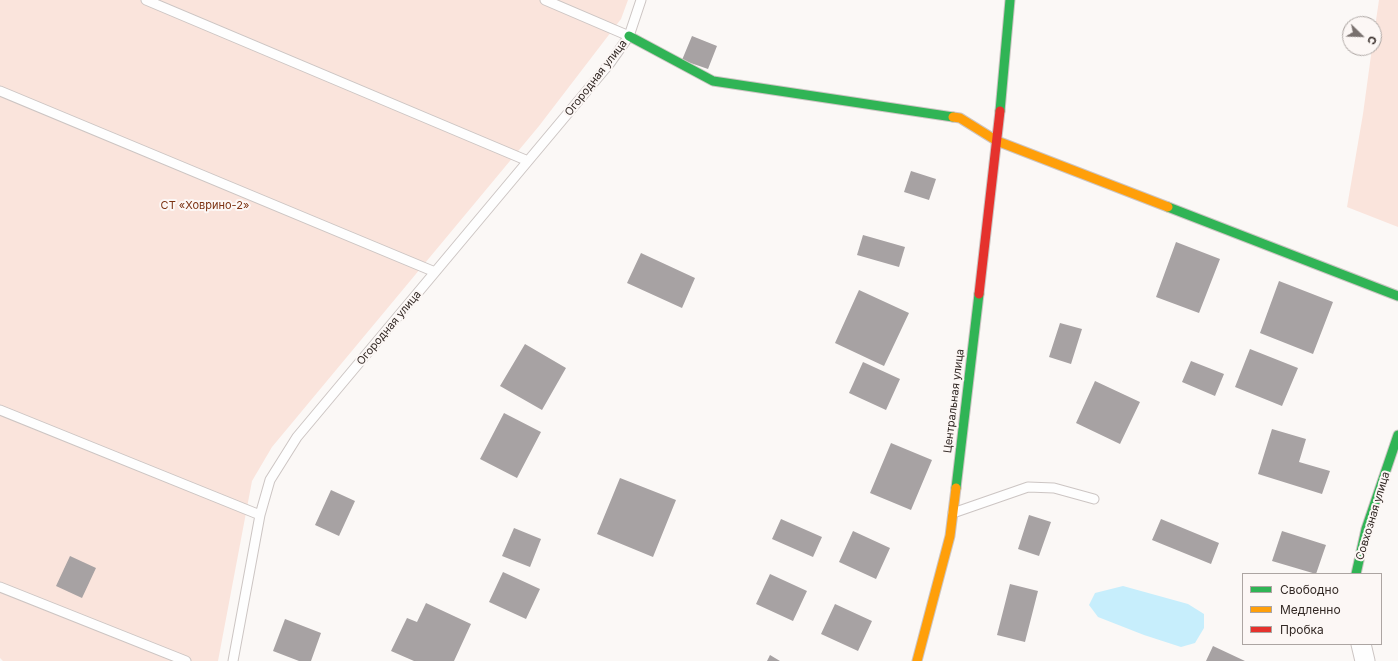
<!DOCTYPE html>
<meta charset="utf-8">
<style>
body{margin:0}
#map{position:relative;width:1398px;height:661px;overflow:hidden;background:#fbf8f6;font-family:Inter,sans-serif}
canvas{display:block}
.legend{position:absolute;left:1242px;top:573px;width:140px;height:72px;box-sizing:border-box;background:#fcf7f5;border:1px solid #aca5a2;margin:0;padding:5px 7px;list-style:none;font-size:12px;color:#332925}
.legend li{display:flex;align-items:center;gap:8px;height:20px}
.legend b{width:20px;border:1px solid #aca5a2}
.north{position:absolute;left:1342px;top:16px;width:40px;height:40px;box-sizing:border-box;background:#fcf7f5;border:1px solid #aca5a2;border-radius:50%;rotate:113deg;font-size:11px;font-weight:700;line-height:16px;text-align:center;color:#332925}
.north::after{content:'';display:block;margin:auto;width:14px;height:18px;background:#79716e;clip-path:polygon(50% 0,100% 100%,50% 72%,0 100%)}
</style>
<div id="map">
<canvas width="1398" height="661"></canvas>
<ul class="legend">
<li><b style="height:5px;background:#30b455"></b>Свободно</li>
<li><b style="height:5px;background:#ff9f0a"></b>Медленно</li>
<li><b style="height:5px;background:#e5322d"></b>Пробка</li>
</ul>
<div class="north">С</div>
</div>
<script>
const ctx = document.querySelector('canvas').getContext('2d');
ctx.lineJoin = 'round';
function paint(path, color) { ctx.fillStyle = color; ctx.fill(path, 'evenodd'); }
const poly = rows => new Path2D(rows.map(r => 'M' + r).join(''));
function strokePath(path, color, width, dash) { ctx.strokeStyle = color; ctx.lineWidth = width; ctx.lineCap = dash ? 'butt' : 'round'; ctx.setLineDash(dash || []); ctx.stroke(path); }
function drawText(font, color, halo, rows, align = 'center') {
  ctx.font = font + ' Inter,sans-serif'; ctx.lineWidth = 4; ctx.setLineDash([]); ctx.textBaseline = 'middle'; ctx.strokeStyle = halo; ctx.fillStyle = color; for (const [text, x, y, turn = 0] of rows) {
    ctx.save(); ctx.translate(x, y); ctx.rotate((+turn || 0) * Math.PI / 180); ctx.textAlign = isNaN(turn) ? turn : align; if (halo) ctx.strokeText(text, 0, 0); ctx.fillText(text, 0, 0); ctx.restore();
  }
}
paint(poly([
 [0,0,628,0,621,19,539,126,272,447,252,481,218,661,3,661,0,658],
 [1379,0,1398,0,1398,227,1347,207,1363,114,1372,48,1374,48,1374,34]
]), '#fae4dc');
paint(poly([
 [1123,586,1188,604,1204,614,1204,628,1195,643,1181,647,1144,635,1098,617,1089,605,1095,593]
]), '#c7eefc');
paint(poly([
 [692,36,717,46,708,69,682,60],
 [911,171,936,179,929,200,904,192],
 [863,235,905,247,899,267,857,255],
 [1176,242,1220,259,1199,313,1156,297],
 [641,253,695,278,682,308,627,283],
 [1279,281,1333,302,1313,354,1260,333],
 [859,290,909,313,884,366,835,343],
 [1060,323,1082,329,1071,364,1049,357],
 [525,344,566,368,542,410,500,386],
 [1250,349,1298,368,1282,406,1235,387],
 [1191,361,1224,374,1215,396,1182,382],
 [863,362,900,379,886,410,849,393],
 [1095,381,1140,402,1120,444,1076,423],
 [504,413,541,432,517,478,480,459],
 [1272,429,1306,439,1299,462,1330,471,1322,494,1258,474],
 [891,443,932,460,911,510,870,493],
 [620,478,676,500,653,557,597,534],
 [331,490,355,501,339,536,315,525],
 [1029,515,1051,522,1039,556,1018,549],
 [781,519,822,537,813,557,772,539],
 [1161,519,1219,543,1211,564,1152,540],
 [514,528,541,539,530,567,502,556],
 [853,531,890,548,876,579,839,562],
 [1282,531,1326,545,1316,574,1272,561],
 [70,556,96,568,82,598,56,586],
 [503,572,540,589,526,619,489,602],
 [770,574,807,591,793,621,756,604],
 [1010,584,1038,591,1025,642,997,635],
 [426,603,471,624,454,661,414,661,391,651,407,618,417,622],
 [835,604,872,621,858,651,821,634],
 [285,619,321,633,311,661,299,661,273,651],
 [1213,646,1245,661,1206,661],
 [770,655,780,661,767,661]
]), '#a7a2a3');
const lane = poly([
 [146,0,528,161],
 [545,0,629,36],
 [0,91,435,272],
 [0,410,260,515],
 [953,513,1028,487,1054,488,1094,499],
 [0,587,186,661],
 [233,661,260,515,270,480,297,437,610,63,629,36,641,0]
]);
const street = poly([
 [1361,644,1365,661]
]);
const fast = poly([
 [629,36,713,81,953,117],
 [1000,111,1010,0],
 [1168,207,1398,296],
 [956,488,979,294],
 [1356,574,1366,529,1398,435]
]);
const slow = poly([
 [953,117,960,118,997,141,1168,207],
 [917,661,950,536,956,488]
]);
const jam = poly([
 [979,294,1000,111]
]);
strokePath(lane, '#ccc5c3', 11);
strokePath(street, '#ccc5c3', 21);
strokePath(fast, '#ccc5c3', 11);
strokePath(slow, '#ccc5c3', 11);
strokePath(jam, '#ccc5c3', 11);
strokePath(lane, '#fefefe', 9);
strokePath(street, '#fefefe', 19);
strokePath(fast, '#30b455', 9);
strokePath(slow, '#ff9f0a', 9);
strokePath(jam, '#e5322d', 9);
drawText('11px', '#332925', '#fcf7f5', [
 ["Огородная улица",596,78,-52],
 ["Огородная улица",389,328,-50],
 ["Центральная улица",954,401,-83],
 ["Совхозная улица",1373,516,-73]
]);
drawText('11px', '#7c3313', '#fcf7f5', [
 ["СТ «Ховрино-2»",205,206]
]);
</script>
